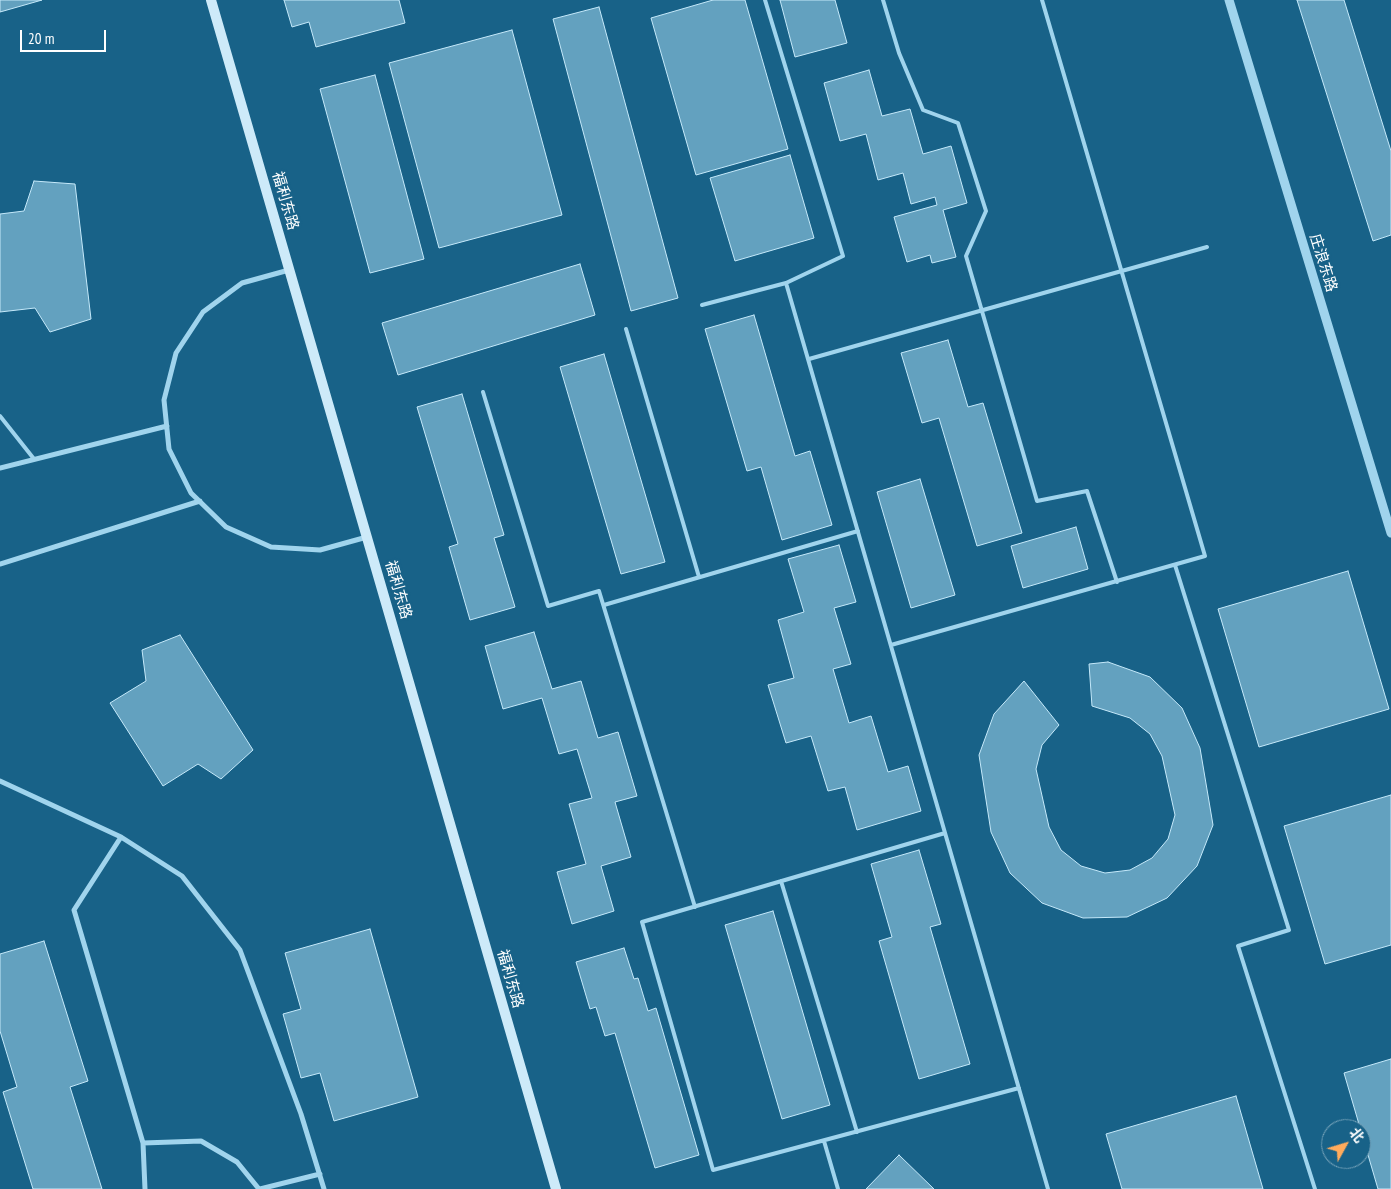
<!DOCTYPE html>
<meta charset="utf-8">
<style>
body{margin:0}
#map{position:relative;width:1391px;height:1189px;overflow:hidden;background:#186288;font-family:"PT Sans Narrow","Noto Sans SC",sans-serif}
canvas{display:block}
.north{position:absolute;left:1321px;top:1119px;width:50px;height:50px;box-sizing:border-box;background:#186288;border:1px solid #74a1b8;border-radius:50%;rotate:51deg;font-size:14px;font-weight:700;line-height:20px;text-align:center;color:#fff}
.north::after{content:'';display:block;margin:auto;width:18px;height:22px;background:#ffab5c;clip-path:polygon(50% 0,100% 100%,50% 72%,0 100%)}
.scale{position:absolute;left:20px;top:30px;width:86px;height:22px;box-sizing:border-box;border:2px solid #fff;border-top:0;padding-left:6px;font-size:15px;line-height:18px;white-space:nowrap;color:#fff;-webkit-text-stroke:4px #186288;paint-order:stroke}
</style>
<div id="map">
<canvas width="1391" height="1189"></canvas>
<div class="north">北</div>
<div class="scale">20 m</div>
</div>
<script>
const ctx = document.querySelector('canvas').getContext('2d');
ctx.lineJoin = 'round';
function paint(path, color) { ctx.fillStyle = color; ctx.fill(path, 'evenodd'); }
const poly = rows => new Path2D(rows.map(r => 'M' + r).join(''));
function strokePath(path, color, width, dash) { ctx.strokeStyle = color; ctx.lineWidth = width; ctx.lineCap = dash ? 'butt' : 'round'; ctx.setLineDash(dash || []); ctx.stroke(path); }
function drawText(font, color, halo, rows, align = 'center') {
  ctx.font = font + ' "PT Sans Narrow","Noto Sans SC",sans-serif'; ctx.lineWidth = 5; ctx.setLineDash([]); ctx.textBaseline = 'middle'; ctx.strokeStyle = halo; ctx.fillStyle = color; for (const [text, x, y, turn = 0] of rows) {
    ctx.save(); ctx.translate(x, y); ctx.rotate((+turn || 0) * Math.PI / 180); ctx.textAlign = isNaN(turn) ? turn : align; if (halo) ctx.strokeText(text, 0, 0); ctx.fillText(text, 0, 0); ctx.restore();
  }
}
const building = poly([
 [0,0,42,0,0,12,0,0],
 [284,0,399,0,405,23,316,47,309,22,292,27,284,0],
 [713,0,745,0,788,149,696,175,651,18,713,0],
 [780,0,835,0,847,43,795,57,780,0],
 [1297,0,1344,0,1391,151,1391,235,1373,241,1297,0],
 [599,7,678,298,631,311,553,19,599,7],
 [512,30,562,215,439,248,389,63,512,30],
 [869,70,882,116,910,109,923,154,951,146,967,203,943,210,956,257,932,263,930,255,907,262,894,217,937,205,935,197,911,204,903,173,878,180,866,134,840,141,824,83,869,70],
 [375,75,424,259,370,273,320,89,375,75],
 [790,155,814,238,735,261,710,178,790,155],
 [34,181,75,184,91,319,50,332,35,308,0,312,0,214,24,211,34,181],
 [580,264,595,315,398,375,382,323,580,264],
 [754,315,795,456,810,451,832,525,782,540,761,467,747,471,705,329,754,315],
 [948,340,968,407,983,403,1022,533,977,546,939,418,922,423,901,353,948,340],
 [604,354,665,562,621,574,560,367,604,354],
 [462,394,504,535,494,538,515,607,470,620,449,547,458,544,417,407,462,394],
 [920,479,955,595,911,608,877,492,920,479],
 [1076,527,1088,569,1023,588,1011,546,1076,527],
 [839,545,856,602,834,608,851,664,833,669,849,723,871,716,888,772,908,766,921,811,857,830,845,787,828,791,811,736,786,743,768,685,794,678,778,620,804,612,788,559,839,545],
 [1348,571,1389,709,1259,747,1218,609,1348,571],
 [534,632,552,689,581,681,598,738,618,732,637,796,615,802,631,857,601,866,614,911,572,924,557,872,586,864,569,804,592,798,577,749,559,754,542,698,503,709,485,646,534,632],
 [180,635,253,750,221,779,198,764,163,786,110,703,146,681,142,650,180,635],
 [1108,662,1150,677,1182,708,1200,748,1213,825,1197,866,1167,898,1127,917,1083,918,1042,903,1010,873,991,832,979,755,994,714,1024,681,1059,725,1042,745,1036,769,1049,827,1061,850,1081,866,1105,873,1130,870,1152,858,1168,839,1175,815,1162,756,1150,734,1130,718,1092,706,1089,664,1108,662],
 [1391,795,1391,945,1325,964,1284,826,1391,795],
 [919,850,941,924,930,927,970,1064,919,1079,879,941,892,937,871,864,919,850],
 [773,911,830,1105,782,1119,725,925,773,911],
 [370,929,418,1097,334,1121,320,1073,301,1078,283,1014,301,1009,285,953,370,929],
 [44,941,88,1081,70,1087,102,1189,33,1189,3,1092,17,1087,0,1031,0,954,44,941],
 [624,948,634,979,638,978,648,1011,656,1008,699,1155,655,1168,615,1033,605,1036,596,1007,590,1009,576,962,624,948],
 [1391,1059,1391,1189,1378,1189,1344,1073,1391,1059],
 [1236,1096,1263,1189,1122,1189,1106,1134,1236,1096],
 [899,1155,934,1189,866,1189,899,1155]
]);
paint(building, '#63a1bf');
strokePath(building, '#c5e9fa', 1);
strokePath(poly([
 [765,0,843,256,786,283],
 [883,0,899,53,923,110,958,123,986,211,966,256,1037,501,1087,491,1117,582],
 [702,305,786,283,1048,1189],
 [626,329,699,577],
 [809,359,1207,247],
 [483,392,548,606,599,591,695,907],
 [0,416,34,459],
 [1175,565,1289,930,1238,946,1315,1189],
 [604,605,858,531],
 [891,645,1205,556,1042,0],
 [945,833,642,922,713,1170,1019,1088],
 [781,881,857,1132],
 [824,1141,838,1189]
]), '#a0d4ed', 4);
strokePath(poly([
 [289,270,242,283,203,312,176,353,164,400,169,449,191,493,226,527,271,547,320,550,367,537],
 [0,468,167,426],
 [0,564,200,501],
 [0,781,121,837,74,910,143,1143,145,1189],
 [121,837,182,876,240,950,301,1114,324,1189],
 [143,1143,201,1141,237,1162,259,1189],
 [260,1189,320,1174]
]), '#a0d4ed', 5);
strokePath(poly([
 [1229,0,1391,533]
]), '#a0d4ed', 9);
strokePath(poly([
 [211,0,556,1189]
]), '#cdeaf9', 10);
drawText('15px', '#fff', '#186288', [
 ["福利东路",285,201,74],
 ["庄浪东路",1323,263,73],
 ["福利东路",398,590,74],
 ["福利东路",510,979,74]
]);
</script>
